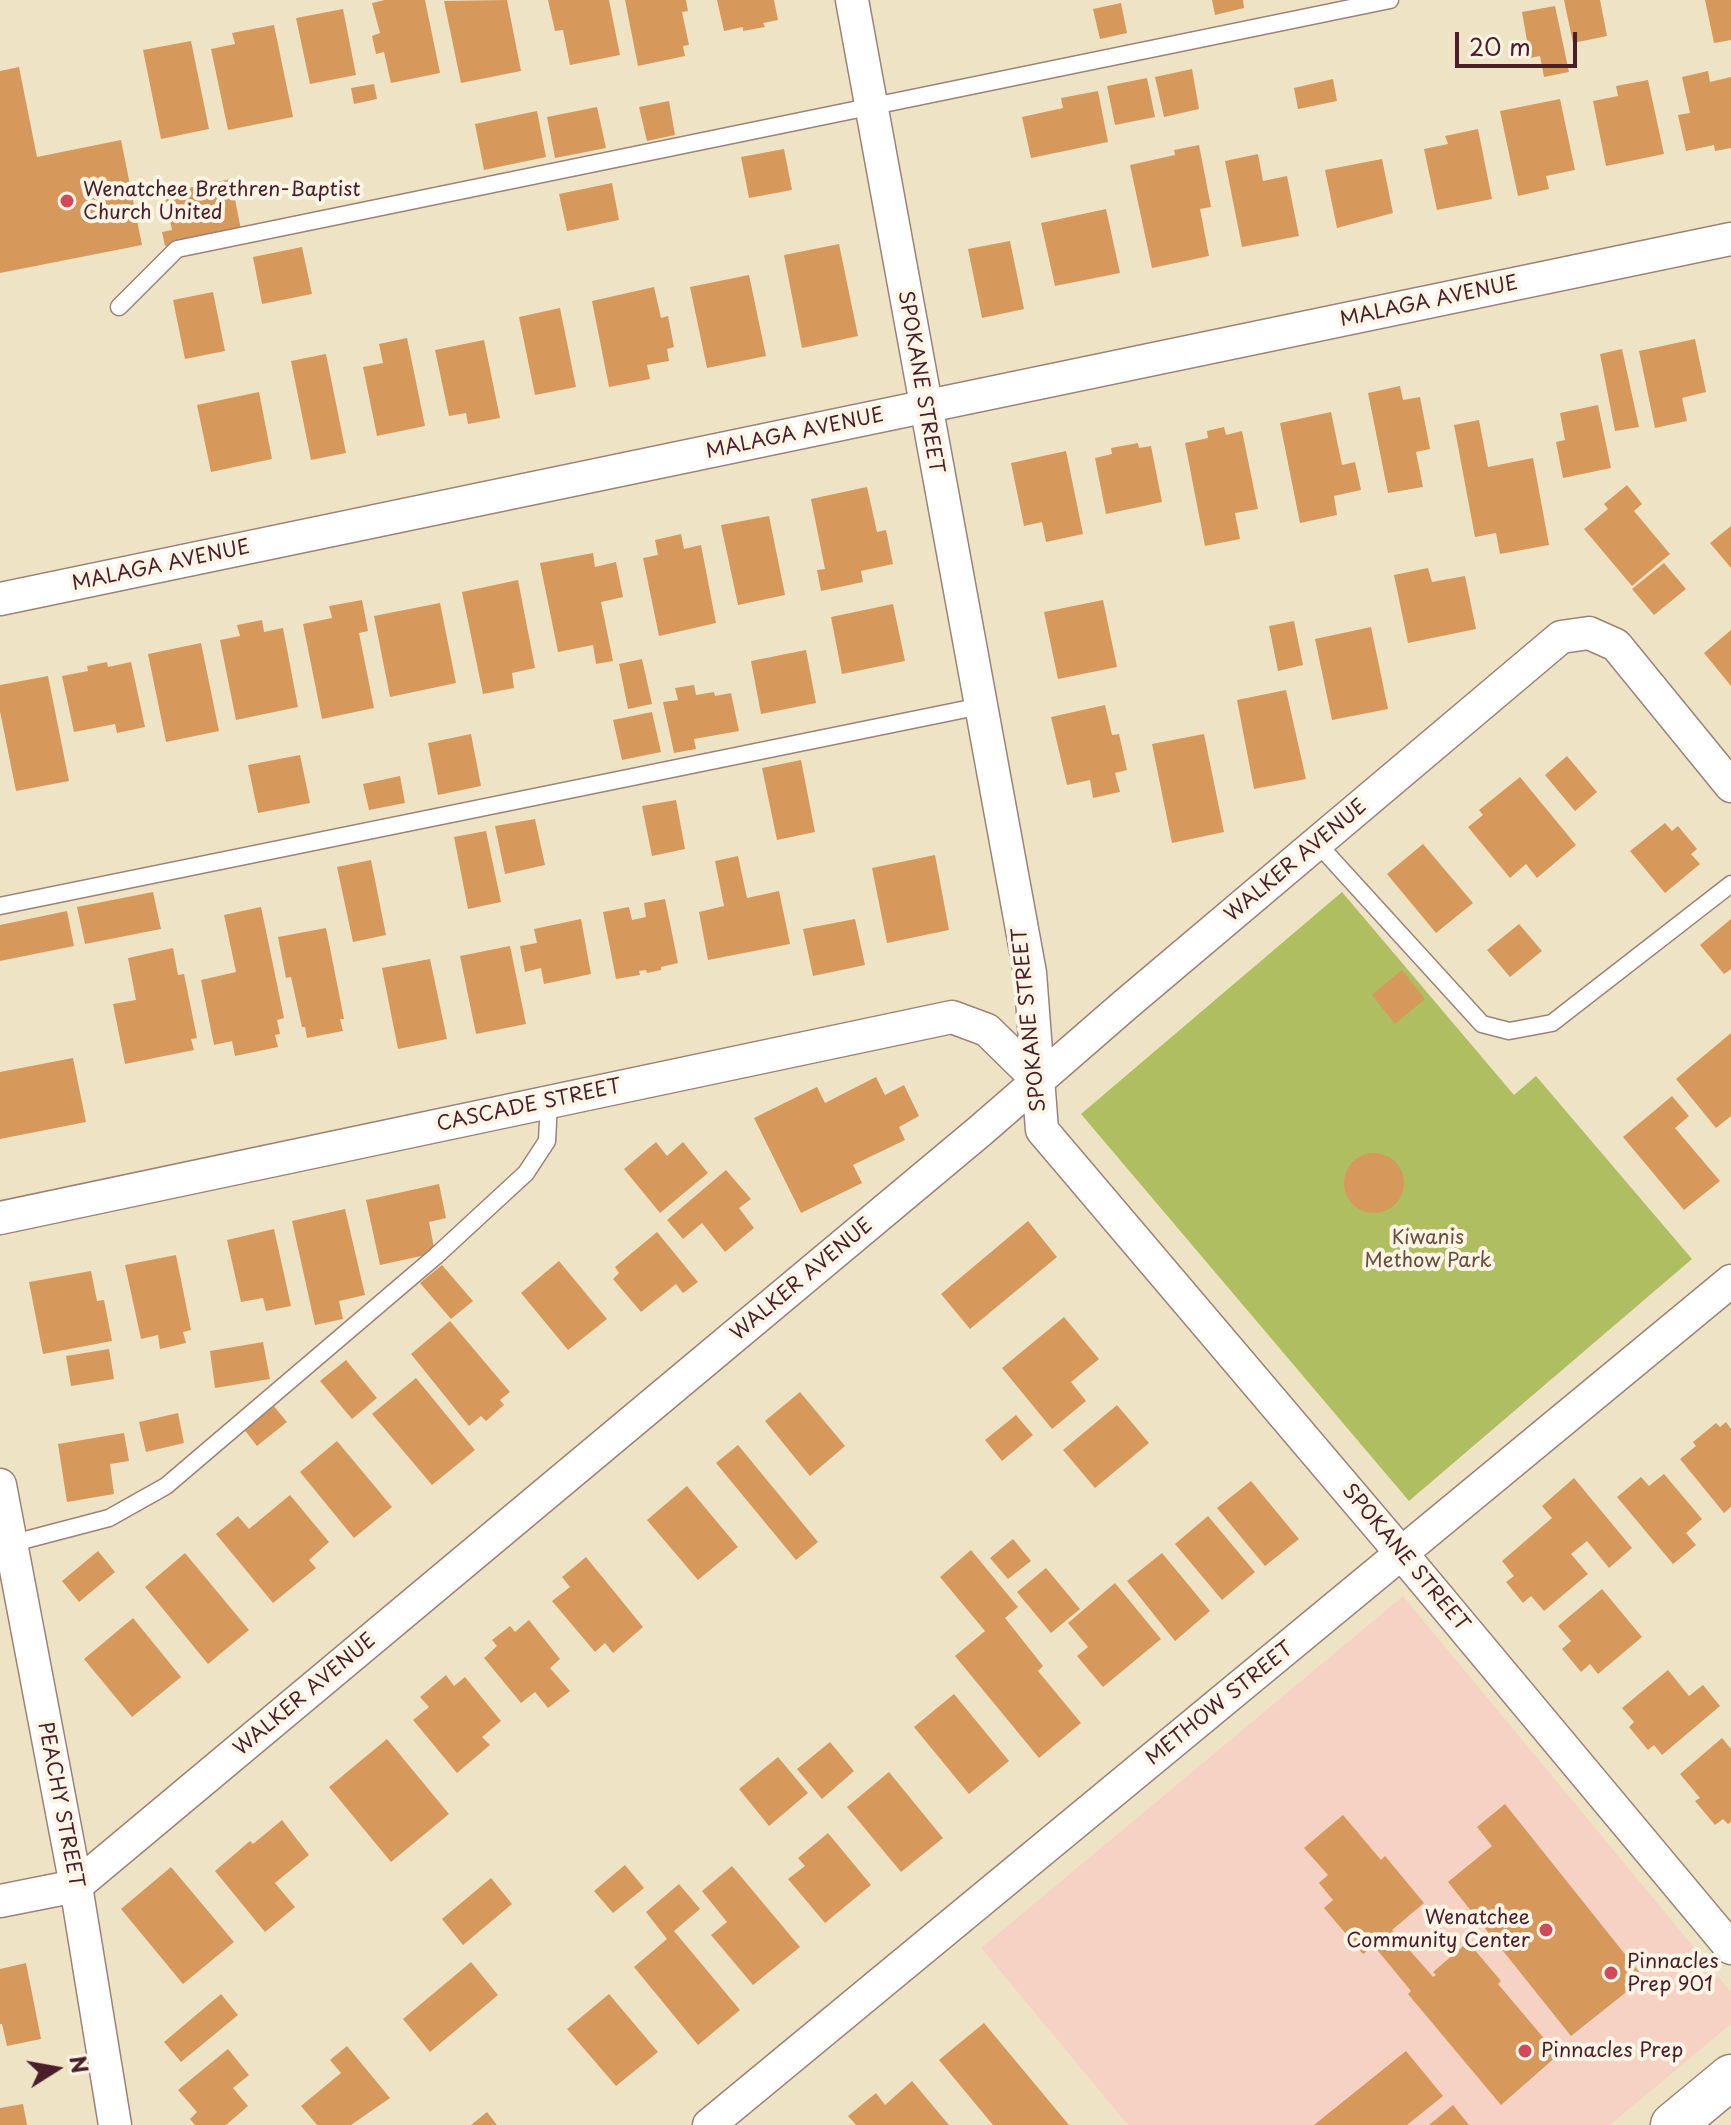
<!DOCTYPE html>
<style>
body{margin:0}
#map{position:relative;width:1731px;height:2125px;overflow:hidden;background:#eee4c5;font-family:"Playpen Sans",sans-serif}
canvas{display:block}
.north{position:absolute;left:16px;top:2029px;width:80px;height:80px;-webkit-text-stroke:6px #fcf5e5;paint-order:stroke;rotate:79deg;font-size:22px;font-weight:700;line-height:32px;text-align:center;color:#4a1f2b}
.north::after{content:'';display:block;margin:auto;width:28px;height:36px;background:#4a1f2b;clip-path:polygon(50% 0,100% 100%,50% 72%,0 100%)}
.scale{position:absolute;left:1455px;top:32px;width:122px;height:36px;box-sizing:border-box;border:4px solid #4a1f2b;border-top:0;padding-left:10px;font-size:24px;line-height:28px;white-space:nowrap;color:#4a1f2b;-webkit-text-stroke:6px #fcf5e5;paint-order:stroke}
</style>
<div id="map">
<canvas width="1731" height="2125"></canvas>
<div class="north">N</div>
<div class="scale">20 m</div>
</div>
<script>
const ctx = document.querySelector('canvas').getContext('2d');
ctx.lineJoin = 'round';
function paint(path, color) { ctx.fillStyle = color; ctx.fill(path, 'evenodd'); }
const poly = rows => new Path2D(rows.map(r => 'M' + r).join(''));
function strokePath(path, color, width, dash) { ctx.strokeStyle = color; ctx.lineWidth = width; ctx.lineCap = dash ? 'butt' : 'round'; ctx.setLineDash(dash || []); ctx.stroke(path); }
function drawText(font, color, halo, rows, align = 'center') {
  ctx.font = font + ' "Playpen Sans",sans-serif'; ctx.lineWidth = 8; ctx.setLineDash([]); ctx.textBaseline = 'middle'; ctx.strokeStyle = halo; ctx.fillStyle = color; for (const [text, x, y, turn = 0] of rows) {
    ctx.save(); ctx.translate(x, y); ctx.rotate((+turn || 0) * Math.PI / 180); ctx.textAlign = isNaN(turn) ? turn : align; if (halo) ctx.strokeText(text, 0, 0); ctx.fillText(text, 0, 0); ctx.restore();
  }
}
paint(poly([
 [1403,1596,1731,1992,1731,2024,1610,2125,1128,2125,981,1948]
]), '#f6d2c4');
paint(poly([
 [1342,892,1514,1095,1536,1076,1692,1259,1409,1501,1081,1114]
]), '#afbe61');
paint(poly([
 [385,0,425,0,440,73,391,83,384,52,376,54,372,36,380,33,372,3],
 [507,0,521,71,461,83,444,1],
 [548,0,609,0,620,55,570,65,563,30,555,31],
 [625,0,686,0,688,11,682,12,689,45,683,46,685,56,638,66],
 [717,0,774,0,778,20,763,23,765,27,743,31,743,27,724,31],
 [1212,0,1243,0,1244,8,1215,15],
 [1564,0,1600,0,1607,36,1573,43],
 [1705,0,1731,0,1731,40,1714,43],
 [1121,3,1127,33,1100,39,1093,9],
 [1555,6,1569,72,1544,77,1540,56,1530,58,1522,12],
 [343,9,356,75,310,84,296,18],
 [274,25,293,117,228,130,211,49,235,44,232,33],
 [191,41,209,129,161,139,143,50],
 [19,67,37,157,121,140,142,245,0,273,0,71],
 [1192,69,1199,109,1164,117,1155,77],
 [1708,71,1710,82,1731,77,1731,148,1715,151,1714,145,1686,151,1678,115,1690,113,1682,77],
 [1147,78,1155,117,1115,125,1107,86],
 [1333,79,1337,101,1298,109,1294,88],
 [1648,80,1664,154,1606,166,1593,101,1618,96,1616,86],
 [374,84,377,99,354,104,351,88],
 [1098,91,1108,142,1031,158,1022,117,1063,108,1061,98],
 [1560,99,1575,170,1546,176,1549,189,1518,196,1500,111],
 [669,101,675,135,647,141,639,107],
 [597,107,606,148,555,158,547,117],
 [537,111,546,157,484,170,475,124],
 [1478,129,1492,199,1437,210,1424,149,1448,144,1445,136],
 [1199,145,1211,207,1200,209,1209,256,1152,268,1130,165,1175,155,1174,150],
 [784,149,792,190,749,198,741,157],
 [1258,154,1263,181,1287,176,1299,236,1242,247,1225,161],
 [1382,159,1393,213,1337,228,1325,170],
 [231,179,241,230,165,246,162,232,172,230,164,193],
 [612,183,619,220,567,231,559,194],
 [1106,209,1120,273,1055,286,1041,223],
 [1010,241,1024,309,982,318,968,249],
 [839,244,858,336,802,348,784,255],
 [302,247,312,294,262,304,253,257],
 [749,275,766,356,707,368,690,287],
 [654,287,661,318,668,316,674,347,667,349,669,361,647,365,650,379,609,387,592,301],
 [213,292,225,351,185,359,173,300],
 [560,308,576,387,535,395,519,317],
 [407,338,425,426,377,436,363,367,383,363,379,344],
 [1695,339,1706,392,1682,398,1687,421,1655,428,1639,351],
 [484,340,500,418,468,424,466,413,449,416,435,350],
 [1622,349,1639,427,1615,431,1600,354],
 [326,354,346,453,311,460,291,361],
 [1400,386,1403,400,1420,397,1430,449,1416,452,1423,487,1388,493,1368,393],
 [259,392,272,459,211,472,197,405],
 [1598,405,1611,468,1563,478,1556,442,1565,440,1560,413],
 [1331,412,1342,465,1355,462,1361,490,1334,496,1337,515,1300,523,1280,423],
 [1479,420,1488,467,1533,458,1549,545,1500,554,1496,533,1475,537,1454,425],
 [1224,427,1226,435,1242,431,1258,509,1235,513,1240,539,1205,546,1185,443,1208,438,1207,431],
 [1138,443,1139,448,1151,446,1162,502,1106,514,1095,458,1112,454,1111,448],
 [1066,451,1083,534,1046,542,1042,522,1024,526,1011,463],
 [1627,485,1642,504,1634,511,1670,554,1632,586,1584,529,1608,509,1604,504],
 [867,487,877,532,886,530,893,564,861,571,863,582,821,591,817,570,825,569,811,499],
 [769,516,785,595,738,605,721,525],
 [1731,526,1731,568,1710,543],
 [681,534,684,549,701,545,716,623,659,636,643,558,658,555,655,540],
 [593,553,595,567,616,562,623,597,601,602,613,661,596,664,593,645,558,652,540,563],
 [1664,563,1686,589,1654,615,1632,589],
 [1428,568,1432,582,1465,576,1476,629,1408,643,1394,575],
 [518,580,535,668,512,673,514,688,483,694,462,592],
 [362,600,368,631,359,633,374,708,322,719,303,624,332,618,329,606],
 [1103,600,1117,667,1058,679,1044,612],
 [440,603,456,683,390,697,374,616],
 [893,604,905,661,842,674,831,617],
 [262,620,264,632,283,628,298,707,236,720,220,640,240,636,237,625],
 [1294,621,1303,665,1278,671,1269,626],
 [1371,627,1388,709,1332,720,1315,639],
 [1731,630,1731,686,1704,653],
 [201,643,219,731,166,742,148,654],
 [806,650,816,703,761,714,751,661],
 [642,659,652,704,628,709,619,664],
 [107,662,108,667,131,662,145,727,117,733,115,724,74,732,62,676,88,671,87,666],
 [48,676,69,781,16,791,0,711,0,685],
 [694,685,696,695,714,692,715,696,731,693,739,731,694,739,696,749,674,753,663,702,678,700,675,688],
 [1286,690,1306,779,1254,789,1237,700],
 [1105,705,1112,735,1119,734,1127,770,1115,773,1120,792,1093,798,1090,780,1067,785,1051,717],
 [652,712,661,752,622,760,613,720],
 [471,734,481,786,438,795,428,743],
 [1204,734,1224,832,1172,843,1152,744],
 [300,755,310,803,258,813,248,765],
 [1567,756,1597,792,1575,811,1545,775],
 [801,760,815,832,777,840,762,768],
 [400,776,405,803,369,810,363,784],
 [1520,777,1576,845,1537,878,1526,864,1510,878,1468,827,1483,815,1479,810],
 [676,800,685,849,652,856,642,806],
 [535,819,545,865,505,874,495,826],
 [1665,823,1672,831,1678,826,1697,849,1691,854,1700,864,1665,893,1630,851],
 [486,831,501,902,468,909,454,837],
 [1423,844,1473,903,1436,933,1387,874],
 [935,855,949,930,887,943,872,868],
 [738,856,747,898,779,891,790,944,708,960,699,912,724,906,715,861],
 [371,860,386,935,353,942,337,867],
 [153,892,161,929,85,944,77,907],
 [665,899,678,963,661,967,661,970,647,973,646,970,639,971,640,975,616,979,603,912,629,907,632,920,646,917,644,903],
 [261,907,284,1018,277,1020,280,1034,275,1035,278,1047,235,1056,232,1041,214,1045,201,980,236,972,224,915],
 [67,911,74,946,0,961,0,925],
 [581,919,591,974,544,984,541,968,525,972,520,946,537,943,534,929],
 [855,919,865,965,813,976,803,929],
 [1731,919,1731,969,1724,974,1700,945],
 [1519,924,1542,951,1510,977,1487,950],
 [326,928,344,1019,340,1019,343,1031,307,1038,305,1027,302,1027,291,977,286,978,278,937],
 [510,946,526,1024,476,1034,460,956],
 [173,948,178,975,184,974,197,1038,191,1039,194,1050,125,1064,113,1004,136,1000,128,958],
 [430,959,447,1039,398,1049,382,968],
 [1402,970,1425,999,1395,1024,1372,995],
 [1731,1033,1731,1116,1716,1128,1676,1079],
 [73,1058,86,1122,0,1139,0,1072],
 [876,1077,885,1095,904,1085,919,1116,899,1127,905,1140,853,1165,862,1183,801,1213,754,1118,817,1087,825,1103],
 [1672,1096,1689,1116,1675,1128,1720,1181,1684,1210,1623,1137],
 [656,1142,667,1156,683,1142,708,1173,660,1213,624,1169],
 '1344 1183a30 30 0 1 1 60 0a30 30 0 1 1-60 0Z',
 [726,1170,751,1199,739,1208,754,1228,725,1252,702,1223,683,1239,667,1220],
 [439,1184,446,1218,429,1222,435,1253,380,1265,366,1200],
 [345,1209,365,1295,339,1301,343,1319,315,1325,292,1221],
 [1028,1221,1057,1257,970,1329,941,1294],
 [274,1229,291,1306,266,1311,263,1298,241,1302,227,1240],
 [657,1232,698,1282,683,1293,676,1284,641,1312,613,1279,619,1273,615,1267],
 [176,1255,191,1330,183,1332,186,1343,160,1349,158,1335,141,1339,125,1265],
 [559,1261,607,1319,568,1350,521,1293],
 [442,1265,473,1301,451,1319,420,1283],
 [91,1271,97,1301,104,1300,112,1341,43,1354,29,1282],
 [1064,1317,1099,1359,1071,1382,1086,1401,1052,1429,1002,1368],
 [450,1321,510,1392,500,1400,504,1405,486,1421,481,1416,469,1426,411,1354],
 [263,1342,270,1379,215,1388,210,1351],
 [109,1349,114,1379,71,1386,66,1356],
 [346,1360,377,1398,352,1419,320,1381],
 [416,1378,475,1450,432,1485,372,1414],
 [800,1392,845,1446,810,1476,765,1421],
 [272,1404,287,1422,257,1446,243,1428],
 [1117,1405,1149,1443,1095,1488,1063,1450],
 [178,1413,184,1443,146,1452,139,1422],
 [1016,1415,1033,1435,1002,1461,985,1440],
 [1726,1422,1731,1429,1731,1507,1724,1513,1680,1459,1696,1446,1693,1442,1716,1423,1720,1427],
 [124,1433,129,1461,110,1464,114,1494,67,1502,58,1444],
 [337,1441,392,1507,354,1538,300,1472],
 [738,1445,818,1542,796,1560,716,1463],
 [1664,1474,1702,1519,1686,1533,1696,1545,1673,1564,1617,1497,1641,1477,1649,1486],
 [1574,1478,1632,1548,1609,1568,1587,1541,1571,1554,1588,1574,1544,1611,1531,1596,1523,1603,1506,1582,1514,1576,1502,1561,1552,1518,1542,1506],
 [1251,1481,1299,1539,1265,1566,1217,1508],
 [687,1486,738,1547,698,1580,647,1520],
 [290,1495,329,1542,309,1560,316,1568,273,1603,216,1534,238,1516,249,1529],
 [1208,1516,1255,1572,1222,1600,1175,1544],
 [1013,1539,1031,1561,1008,1579,990,1558],
 [971,1550,1018,1607,1005,1618,1043,1666,1038,1671,1081,1723,1039,1758,955,1656,985,1631,940,1577],
 [98,1551,115,1572,79,1602,62,1581],
 [185,1553,249,1630,208,1664,145,1587],
 [1162,1553,1210,1611,1175,1641,1127,1581],
 [586,1557,643,1627,613,1653,605,1643,595,1652,552,1601,570,1587,562,1577],
 [1046,1568,1080,1609,1051,1633,1017,1592],
 [1115,1583,1161,1639,1103,1687,1077,1656,1088,1647,1068,1623],
 [1602,1589,1642,1637,1598,1674,1590,1664,1581,1672,1562,1649,1571,1641,1558,1626],
 [133,1618,181,1677,132,1717,84,1659],
 [529,1620,560,1659,550,1668,570,1691,548,1708,535,1692,521,1703,484,1658,497,1646,492,1640,510,1626,515,1632],
 [1668,1670,1689,1696,1703,1685,1720,1706,1662,1755,1654,1745,1648,1750,1629,1727,1634,1722,1622,1708],
 [446,1675,454,1686,465,1677,501,1721,482,1737,490,1745,457,1773,413,1720,429,1707,420,1697],
 [954,1694,1009,1761,969,1794,914,1727],
 [1722,1738,1731,1749,1731,1822,1728,1824,1723,1819,1715,1825,1695,1801,1700,1798,1680,1774],
 [387,1739,449,1814,391,1862,329,1787],
 [830,1742,854,1771,822,1799,797,1769],
 [778,1757,808,1793,769,1826,739,1789],
 [889,1772,943,1838,901,1872,847,1807],
 [1505,1804,1644,1978,1571,2036,1448,1882,1492,1846,1477,1827],
 [1343,1815,1381,1860,1385,1856,1424,1903,1392,1930,1433,1977,1436,1975,1433,1972,1468,1942,1501,1981,1498,1984,1558,2055,1501,2105,1408,1994,1411,1991,1374,1946,1363,1954,1324,1908,1333,1900,1319,1883,1328,1875,1304,1848],
 [282,1820,309,1855,275,1883,295,1907,265,1932,215,1871,250,1841,253,1844],
 [828,1833,871,1885,825,1923,788,1879,805,1866,798,1858],
 [625,1865,644,1888,613,1913,594,1891],
 [732,1866,800,1947,753,1985,711,1935,727,1922,702,1891],
 [171,1867,234,1942,183,1984,121,1909],
 [491,1878,512,1904,463,1945,442,1919],
 [679,1884,700,1909,674,1931,740,2010,698,2045,634,1967,667,1939,646,1912],
 [471,1962,498,1995,430,2052,403,2019],
 [26,1963,41,2039,7,2046,2,2024,0,2024,0,1969],
 [221,1994,238,2015,181,2062,164,2042],
 [609,1994,658,2052,616,2086,567,2029],
 [984,2023,1069,2125,993,2125,939,2060],
 [347,2046,390,2098,351,2125,317,2125,301,2106,341,2073,330,2060],
 [228,2049,249,2075,233,2088,248,2106,226,2125,195,2125,190,2119,197,2112,178,2090],
 [1406,2051,1443,2096,1407,2125,1314,2125],
 [912,2081,949,2125,856,2125,848,2116,876,2093,885,2105],
 [23,2104,27,2125,0,2125,0,2108],
 [1453,2105,1469,2125,1429,2125],
 [487,2112,497,2125,471,2125]
]), '#d7985c');
const service = poly([
 [119,307,177,249,1390,0],
 [1317,843,1482,1024,1509,1031,1552,1023,1731,884],
 [0,906,981,706],
 [6,1545,109,1518,166,1486,436,1256,526,1173,547,1141,549,1102]
]);
const minor = poly([
 [852,0,1030,973,1042,1130,1402,1554,1731,1948],
 [0,599,1731,239],
 [0,1218,952,1017,987,1030,1037,1079],
 [0,1485,76,1886,115,2125],
 [0,1901,76,1886,980,1131,1125,1005,1561,637,1589,633,1616,645,1731,786],
 [709,2125,1731,1281]
]);
const primary = poly([
 [1673,2125,1731,2077]
]);
strokePath(service, '#9c8278', 19);
strokePath(minor, '#9c8278', 35);
strokePath(primary, '#9c8278', 47);
strokePath(service, '#fff', 16);
strokePath(minor, '#fff', 32);
strokePath(primary, '#fff', 44);
for (const [x, y, r, color] of [
 [67,201,8,"#d1495b"],
 [1546,1930,8,"#d1495b"],
 [1611,1973,8,"#d1495b"],
 [1525,2051,8,"#d1495b"]
]) { const dot = new Path2D(); dot.arc(x, y, r, 0, 2 * Math.PI); ctx.fillStyle = color; ctx.fill(dot); strokePath(dot, '#fcf5e5', 3); }
drawText('20px', '#4a1f2b', '#fcf5e5', [
 ["Wenatchee Brethren-Baptist",83,190],
 ["Church United",83,213],
 ["Wenatchee",1530,1918,"right"],
 ["Community Center",1530,1941,"right"],
 ["Pinnacles",1627,1962],
 ["Prep 901",1627,1985],
 ["Pinnacles Prep",1541,2051]
], 'left');
drawText('20px', '#4a1f2b', '#fcf5e5', [
 ["MALAGA AVENUE",1429,302,-12],
 ["SPOKANE STREET",920,382,80],
 ["MALAGA AVENUE",795,434,-12],
 ["MALAGA AVENUE",161,566,-12],
 ["WALKER AVENUE",1296,861,-40],
 ["SPOKANE STREET",1030,1020,-96],
 ["CASCADE STREET",529,1106,-12],
 ["WALKER AVENUE",802,1280,-40],
 ["SPOKANE STREET",1405,1558,50],
 ["WALKER AVENUE",305,1695,-40],
 ["METHOW STREET",1220,1704,-39],
 ["PEACHY STREET",60,1805,79]
]);
drawText('20px', '#684f3b', '#fcf5e5', [
 ["Kiwanis",1428,1238],
 ["Methow Park",1428,1261]
]);
</script>
